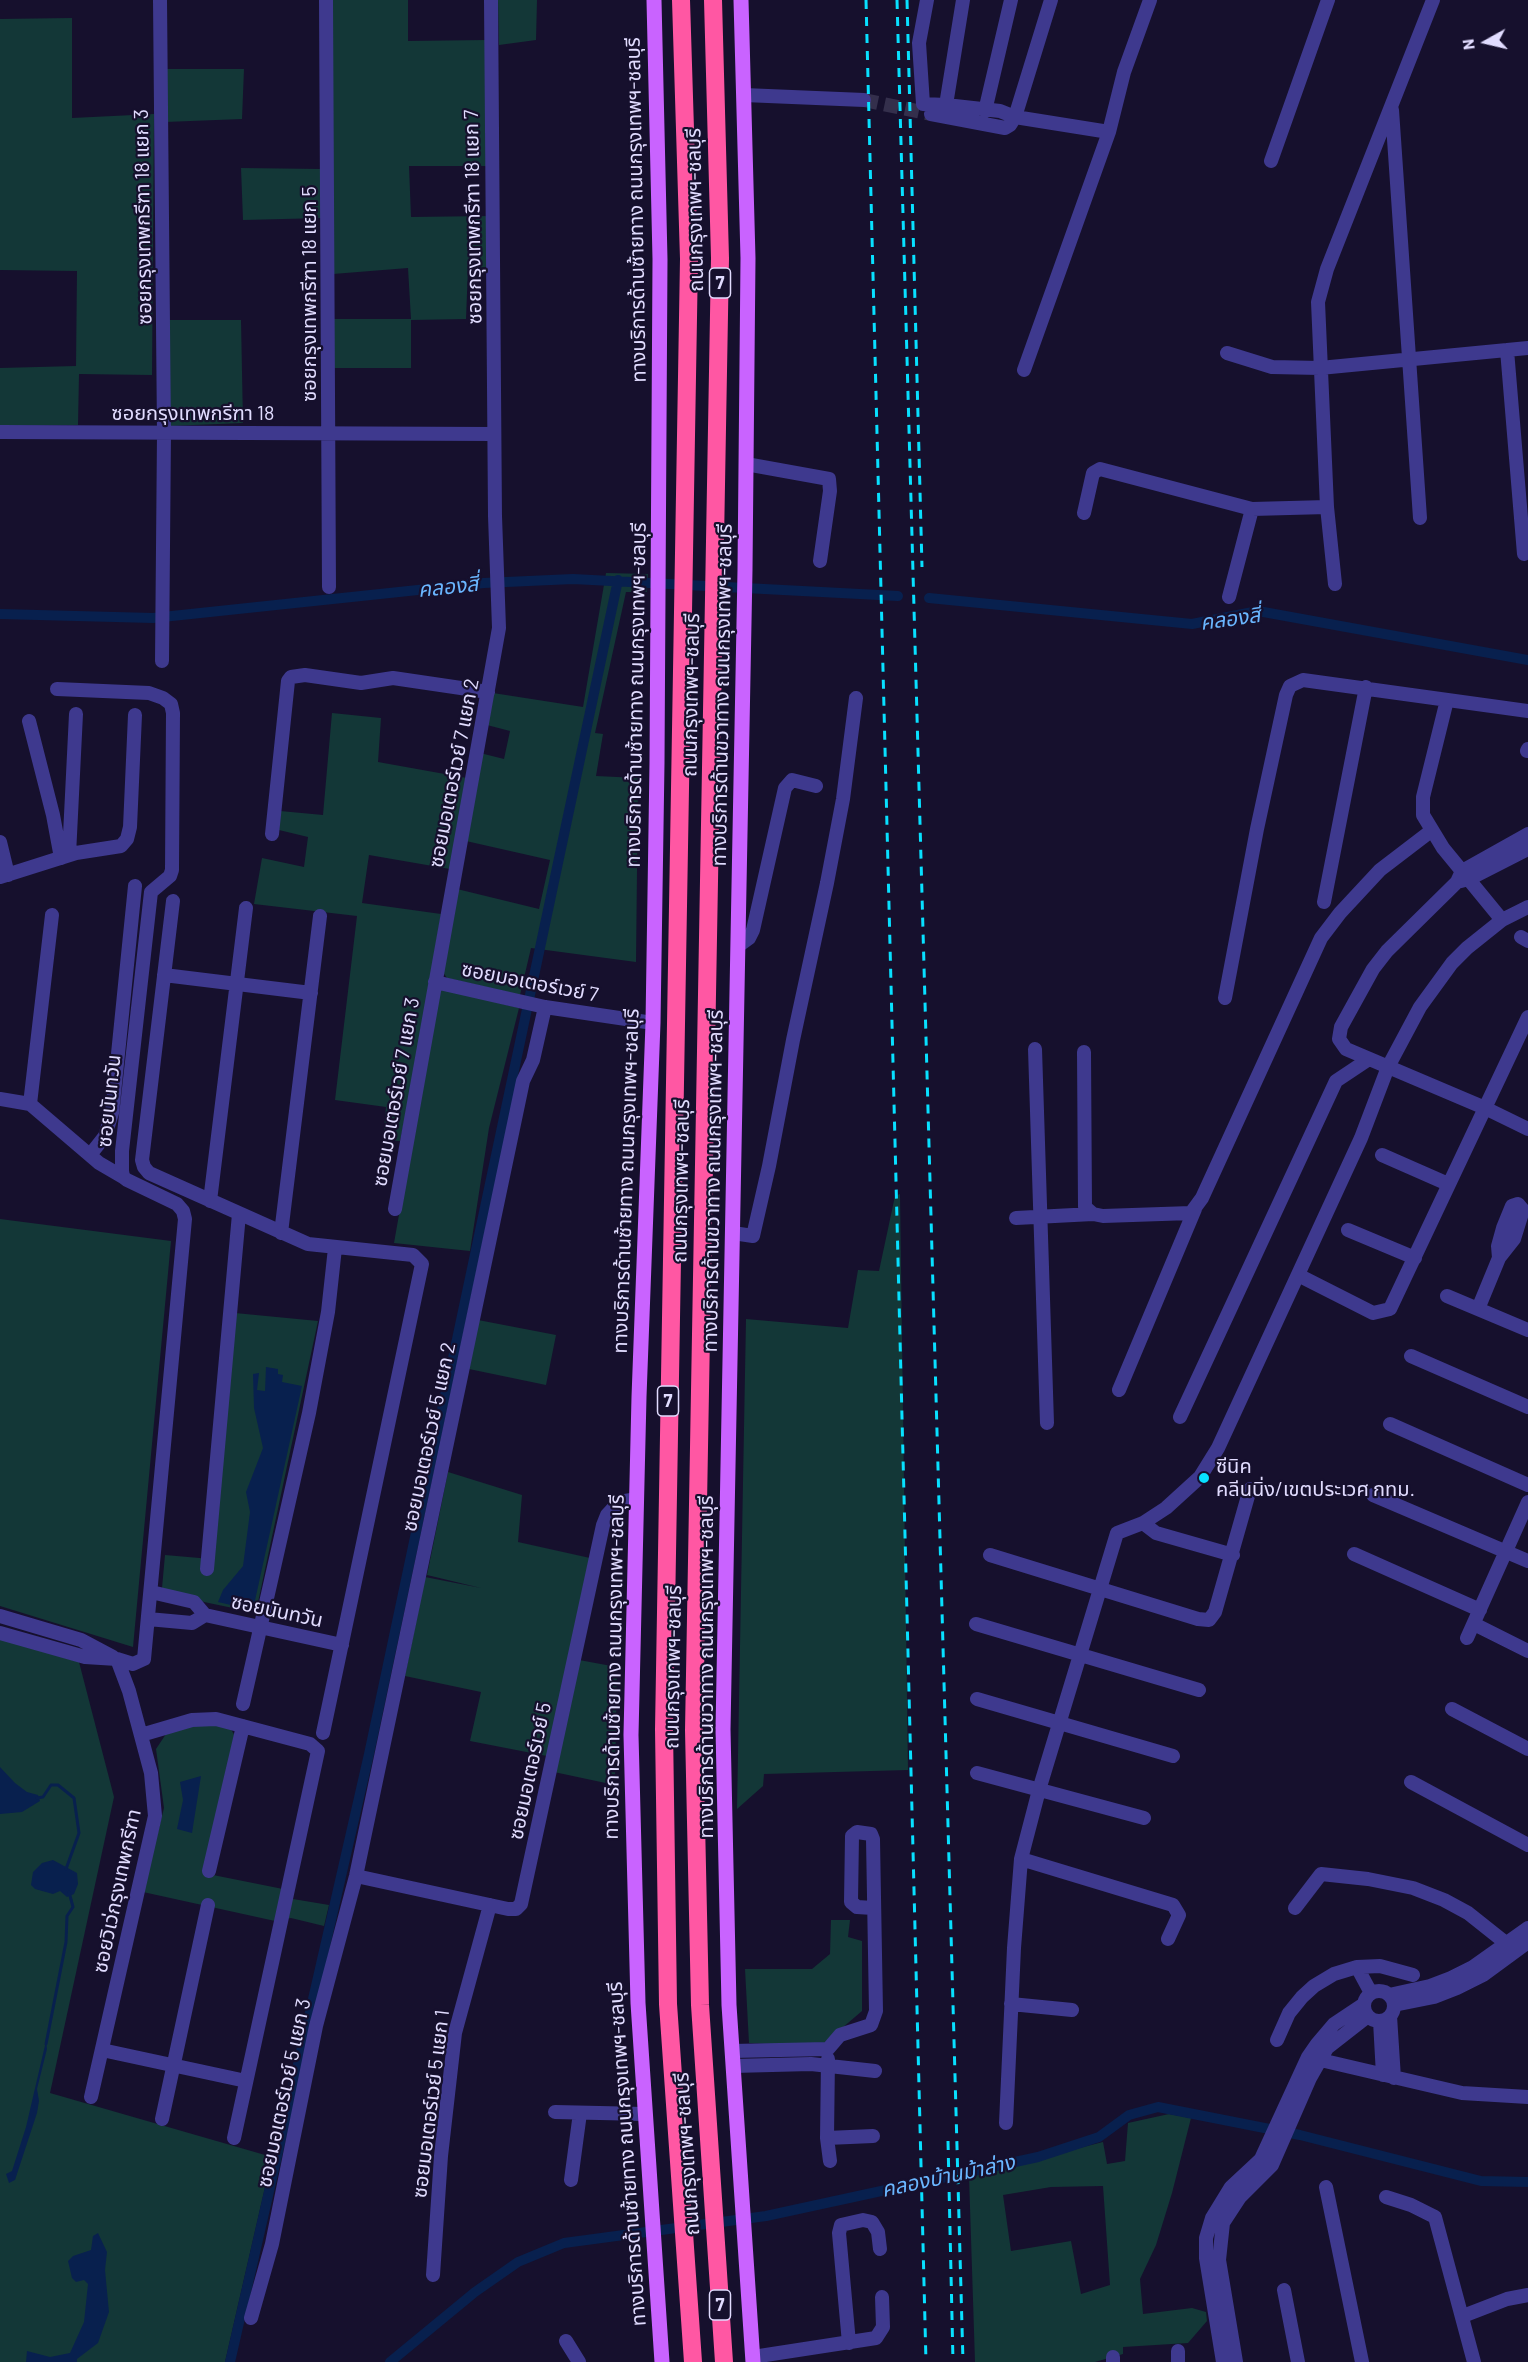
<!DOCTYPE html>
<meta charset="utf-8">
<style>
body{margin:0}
#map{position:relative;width:1528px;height:2362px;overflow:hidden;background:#16102d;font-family:Barlow,sans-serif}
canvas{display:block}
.north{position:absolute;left:1456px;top:12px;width:60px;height:60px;-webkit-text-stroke:4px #16102d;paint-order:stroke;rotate:262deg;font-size:16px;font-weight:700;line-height:24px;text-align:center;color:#e1dcff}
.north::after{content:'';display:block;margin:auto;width:21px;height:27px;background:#e1dcff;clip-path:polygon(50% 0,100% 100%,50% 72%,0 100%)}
</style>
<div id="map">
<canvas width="1528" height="2362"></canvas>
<div class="north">N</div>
</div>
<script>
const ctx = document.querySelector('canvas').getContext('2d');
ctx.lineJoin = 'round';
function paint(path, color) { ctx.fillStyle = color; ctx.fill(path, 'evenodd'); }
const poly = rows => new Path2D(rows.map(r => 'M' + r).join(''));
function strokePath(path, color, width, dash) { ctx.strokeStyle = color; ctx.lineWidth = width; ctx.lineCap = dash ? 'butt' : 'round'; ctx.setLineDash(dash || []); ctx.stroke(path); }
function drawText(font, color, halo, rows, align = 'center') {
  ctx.font = font + ' Barlow,"Noto Sans Thai",sans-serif'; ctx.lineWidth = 4.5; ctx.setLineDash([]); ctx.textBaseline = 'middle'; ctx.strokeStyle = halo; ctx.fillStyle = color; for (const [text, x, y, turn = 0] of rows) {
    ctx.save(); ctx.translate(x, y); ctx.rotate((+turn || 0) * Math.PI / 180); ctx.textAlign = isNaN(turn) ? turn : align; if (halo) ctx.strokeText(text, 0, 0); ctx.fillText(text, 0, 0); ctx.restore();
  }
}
paint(poly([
 [329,0,408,0,408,41,487,40,489,166,409,166,411,217,490,216,490,267,468,268,466,319,411,320,411,368,331,368,332,319,411,319,408,268,333,274],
 [498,0,537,0,536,40,499,45],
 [72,18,72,118,154,114,152,375,79,374,78,425,0,426,0,368,76,366,77,271,0,270,0,19],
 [164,69,244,69,242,119,165,122],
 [241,168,321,169,323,218,243,220],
 [166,320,241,320,243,423,169,426],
 [606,573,648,574,647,592,626,592,595,733,603,734,596,776,638,778,636,962,531,948,520,995,447,978,442,971,457,889,539,909,550,860,466,841,480,753,504,759,510,731,487,725,493,693,583,707],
 [332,713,381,718,378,762,467,778,450,869,369,855,362,903,441,914,415,1070,400,1141,383,1140,386,1107,335,1100,357,916,254,904,262,858,304,867,308,837,279,830,280,811,323,815],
 [439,988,519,1008,489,1128,470,1251,394,1243],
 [900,1194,908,1770,764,1774,763,1786,737,1809,746,1319,848,1328,858,1270,879,1271,895,1196],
 [0,1219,171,1241,133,1647,0,1606],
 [235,1313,318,1321,257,1607,252,1612,204,1602,162,1588,165,1555,211,1559],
 [478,1320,556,1335,546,1385,469,1369],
 [448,1472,522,1495,518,1542,590,1558,547,1756,470,1741,481,1692,405,1676,425,1577,481,1588,427,1575],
 [0,1639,79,1662,114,1797,50,2093,272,2157,225,2362,0,2362],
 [579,1660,617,1667,615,1785,554,1772],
 [197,1725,229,1726,235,1736,203,1873,283,1889,293,1899,329,1905,324,1926,291,1918,275,1921,143,1892,164,1808,156,1749,166,1734],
 [831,1920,850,1920,848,1937,862,1941,862,2011,821,2046,749,2043,745,1969,812,1969,830,1954],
 [1169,2114,1191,2118,1172,2193,1156,2245,1140,2279,1143,2314,1192,2308,1206,2312,1207,2321,1188,2343,1123,2347,1123,2354,1095,2362,975,2362,969,2176,1103,2142,1107,2164,1125,2161,1128,2123],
 [1103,2186,1110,2285,1081,2294,1071,2241,1011,2251,1003,2195,1051,2187]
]), '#133737');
paint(poly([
 [266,1367,278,1369,278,1374,283,1375,282,1382,302,1386,254,1605,248,1609,218,1602,223,1590,243,1566,250,1512,246,1492,263,1448,254,1408,253,1374,259,1373,257,1390,265,1391],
 [0,1767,15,1783,27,1792,38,1795,40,1801,22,1812,0,1814],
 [201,1776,192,1833,177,1829,183,1800,180,1782],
 [53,1860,77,1873,78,1884,74,1894,67,1897,60,1891,53,1894,35,1889,31,1885,33,1872,42,1863],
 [46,2041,47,2049,37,2089,39,2101,37,2113,15,2180,9,2183,6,2174,12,2171,26,2127],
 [98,2233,107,2252,105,2270,109,2312,98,2343,77,2359,77,2362,26,2362,27,2351,50,2357,70,2353,84,2322,88,2284,84,2280,76,2282,72,2278,68,2261,73,2256,91,2250,93,2236]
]), '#08204e');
strokePath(poly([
 [37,1798,43,1797,51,1785,58,1785,74,1798,79,1833,66,1869],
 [46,2044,66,1942,67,1916,73,1907,69,1892]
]), '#08204e', 3);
strokePath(poly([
 [929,598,1192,624,1258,611,1528,660],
 [0,614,153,618,484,583,573,579,898,596],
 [230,2362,369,1754,618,580],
 [390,2362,475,2292,518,2262,564,2243,766,2216,1038,2157,1099,2137,1129,2115,1158,2107,1300,2135,1481,2181,1528,2182]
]), '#08204e', 10);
strokePath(poly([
 [864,100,931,114]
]), '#342f4c', 14, [14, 7]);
strokePath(poly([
 [160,0,164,433,162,661],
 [326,0,329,587],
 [927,0,919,43,923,104,946,105,963,0],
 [744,95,864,100],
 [946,105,1000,111,1015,117,1109,132,1024,370],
 [1392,110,1420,518],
 [985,111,1011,0],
 [931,114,1005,128,1010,125,1015,117,1051,0],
 [1109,132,1124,72,1150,0],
 [1271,161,1328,0],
 [1507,350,1524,554],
 [1227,353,1272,367,1320,368,1528,348],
 [0,432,494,434],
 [746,464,829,479,830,491,820,561],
 [1084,513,1093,473,1100,469,1252,509,1327,507],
 [1335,584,1327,507,1318,302,1327,269,1433,0],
 [1229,597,1252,509],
 [1447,700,1423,797,1423,815,1443,848,1502,920],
 [29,721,53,815,61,858],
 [1527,751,1528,749],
 [272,834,288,681,291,677,305,675,361,683,393,678,488,692],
 [1528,834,1462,871,1457,882,1469,879,1528,849],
 [0,842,8,875],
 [69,855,76,714],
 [0,877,76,853,121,846,127,839,130,827,135,715],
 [1457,882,1387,951,1373,969,1341,1027,1339,1039,1346,1049,1485,1108,1528,1129],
 [173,901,142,1160,144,1167,149,1173,308,1244,413,1255,422,1264,323,1733],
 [1324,902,1366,687],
 [1521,937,1528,941],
 [738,946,749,938,753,930,785,788,792,780,816,786],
 [164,975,311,993],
 [435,982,545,1007,653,1023],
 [1225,998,1257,829,1286,695,1290,686,1303,680,1528,711],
 [1035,1049,1047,1423],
 [1084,1052,1085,1207,1093,1214,1103,1216,1191,1213,1202,1198,1321,938,1340,913,1380,870,1431,831],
 [0,1099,30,1104,99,1163,123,1177],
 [30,1104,52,915],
 [90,1155,105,1136,112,1113,135,886],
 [1382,1155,1448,1184],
 [210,1201,246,908],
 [395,1209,499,628,495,516,491,0],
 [1016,1218,1093,1214],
 [1348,1230,1415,1258],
 [281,1233,320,916],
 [733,1233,753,1236,769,1166,793,1040,827,883,843,799,856,698],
 [1298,1275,1373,1313,1390,1309,1528,1017],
 [1447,1296,1528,1330],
 [1478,1309,1499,1258,1514,1239,1523,1210,1518,1204,1512,1206,1503,1228,1498,1246,1499,1258],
 [1411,1356,1528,1407],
 [1119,1390,1195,1209],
 [1180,1417,1336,1081,1369,1059],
 [1390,1424,1528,1485],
 [1373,1495,1528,1561],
 [1143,1523,1156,1533,1233,1555],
 [1354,1554,1480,1610],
 [990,1555,1198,1619,1209,1620,1215,1612,1250,1489],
 [207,1569,239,1214],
 [151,1592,194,1602,205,1615,342,1645],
 [0,1616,81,1640,113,1657],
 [148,1619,192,1623,205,1615],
 [976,1624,1199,1690],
 [1474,1624,1528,1651],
 [0,1633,85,1657,117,1659,133,1664,144,1659,185,1219,183,1211,177,1204,127,1180,123,1177,122,1171,122,1151,151,892,170,876,172,870,173,713,171,704,163,698,149,693,57,689],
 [1467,1638,1528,1502],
 [977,1699,1173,1756],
 [243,1704,309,1413,328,1312,335,1248],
 [1452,1709,1528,1749],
 [141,1735,192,1720,216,1719,310,1744,318,1751,234,2138],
 [977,1773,1144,1818],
 [1411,1782,1528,1845],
 [1021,1859,1173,1905,1179,1915,1168,1939],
 [209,1871,243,1726],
 [356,1876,508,1909,516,1909,521,1904,603,1525,607,1515,619,1502,637,1499],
 [1295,1908,1321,1874,1368,1879,1413,1888,1444,1900,1468,1913,1507,1944],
 [1357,1967,1371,1993],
 '1364 2006a15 15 0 1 1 30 0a15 15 0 1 1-30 0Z',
 [1389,1995,1430,1986,1451,1978,1473,1967,1528,1928],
 [1011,2004,1072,2010],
 [1394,2005,1434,1997,1457,1988,1483,1975,1528,1942],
 [1390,2016,1394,2078],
 [1380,2021,1383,2075],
 [1277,2040,1289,2013,1302,1997,1314,1986,1334,1974,1357,1967,1380,1966,1413,1975],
 [102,2050,246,2081],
 [732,2051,828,2049,840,2035,871,2025,876,2011,873,1839,871,1834,857,1832,852,1836,851,1902,857,1907,873,1908],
 [1312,2058,1462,2093,1528,2097],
 [828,2059,827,2138,830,2161],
 [733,2066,811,2064,875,2071],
 [91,2097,155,1816,151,1773,129,1691,117,1659],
 [555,2112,644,2114],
 [162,2119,208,1905],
 [1006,2123,1014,1948,1021,1859,1039,1790,1117,1533,1143,1523,1166,1508,1200,1477,1218,1448,1361,1138,1388,1067,1420,1007,1452,963,1467,948,1502,920,1528,907],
 [827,2138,873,2136],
 [571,2180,580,2113],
 [1326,2187,1362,2362],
 [1386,2197,1411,2205,1435,2217,1474,2362],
 [433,2275,441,2156,455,2033,490,1905],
 [1284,2290,1298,2362],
 [1463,2316,1507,2299,1528,2295],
 [251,2318,272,2244,316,2026,356,1876,523,1081,533,1060,545,1007],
 [566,2341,579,2362],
 [849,2343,839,2233,841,2225,863,2220,872,2222,878,2232,880,2249],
 [1178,2351,1178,2362],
 [753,2357,876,2338,883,2327,882,2297],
 [1113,2357,1113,2362],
 [1223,2362,1206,2258,1206,2238,1212,2218,1231,2187,1261,2159,1308,2057,1317,2044,1334,2024,1364,2004],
 [1236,2362,1219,2260,1223,2223,1240,2197,1272,2165,1310,2078,1327,2048,1368,2016]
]), '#3e398e', 14);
strokePath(poly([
 [654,0,660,259,657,763,653,1023,639,1397,631,1735,638,2003,662,2362],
 [741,0,748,258,745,570,723,1729,729,2005,753,2362]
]), '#c963ff', 15);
strokePath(poly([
 [681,0,689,259,664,1729,668,2004,693,2362],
 [713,0,720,258,694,1730,700,2005,724,2362]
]), '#ff57a3', 18);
strokePath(poly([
 [866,0,926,2362],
 [897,0,963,2362],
 [907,0,922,567],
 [948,2141,953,2362]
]), '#08e0ff', 3, [9, 8]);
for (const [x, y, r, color] of [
 [1204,1478,6,"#08e0ff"]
]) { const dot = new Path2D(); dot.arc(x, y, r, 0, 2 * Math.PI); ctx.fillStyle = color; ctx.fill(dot); strokePath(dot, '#16102d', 2); }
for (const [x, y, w] of [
 [720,283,21],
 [668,1401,21],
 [720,2305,21]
]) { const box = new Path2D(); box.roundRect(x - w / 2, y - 15, w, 30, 4.5); ctx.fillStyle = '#16102d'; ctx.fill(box); strokePath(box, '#e1dcff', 1.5); }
drawText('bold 18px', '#e1dcff', null, [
 ["7",720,283],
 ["7",668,1401],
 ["7",720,2305]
]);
drawText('20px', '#e1dcff', '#16102d', [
 ["ทางบริการด้านซ้ายทาง ถนนกรุงเทพฯ-ชลบุรี",636,210,-91],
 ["ถนนกรุงเทพฯ-ชลบุรี",695,210,-91],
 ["ซอยกรุงเทพกรีฑา 18 แยก 3",143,217,-91],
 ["ซอยกรุงเทพกรีฑา 18 แยก 7",473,217,-91],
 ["ซอยกรุงเทพกรีฑา 18 แยก 5",309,294,-90],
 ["ซอยกรุงเทพกรีฑา 18",193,413],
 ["ทางบริการด้านซ้ายทาง ถนนกรุงเทพฯ-ชลบุรี",636,695,-89],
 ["ถนนกรุงเทพฯ-ชลบุรี",691,695,-89],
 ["ทางบริการด้านขวาทาง ถนนกรุงเทพฯ-ชลบุรี",722,695,-89],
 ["ซอยมอเตอร์เวย์ 7 แยก 2",454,773,-79],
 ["ซอยมอเตอร์เวย์ 7",530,982,11],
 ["ซอยมอเตอร์เวย์ 7 แยก 3",396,1092,-80],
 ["ซอยนันทวัน",109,1101,-84],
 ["ทางบริการด้านซ้ายทาง ถนนกรุงเทพฯ-ชลบุรี",626,1181,-88],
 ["ถนนกรุงเทพฯ-ชลบุรี",681,1181,-89],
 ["ทางบริการด้านขวาทาง ถนนกรุงเทพฯ-ชลบุรี",713,1181,-89],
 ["ซอยมอเตอร์เวย์ 5 แยก 2",429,1437,-78],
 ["ซอยนันทวัน",277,1611,12],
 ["ทางบริการด้านซ้ายทาง ถนนกรุงเทพฯ-ชลบุรี",614,1667,-89],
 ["ถนนกรุงเทพฯ-ชลบุรี",673,1667,-89],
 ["ทางบริการด้านขวาทาง ถนนกรุงเทพฯ-ชลบุรี",706,1667,-90],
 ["ซอยมอเตอร์เวย์ 5",530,1771,-78],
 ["ซอยวิเว่กรุงเทพกรีฑา",117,1891,-78],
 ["ซอยมอเตอร์เวย์ 5 แยก 3",284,2093,-78],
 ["ซอยมอเตอร์เวย์ 5 แยก 1",431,2104,-83],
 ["ทางบริการด้านซ้ายทาง ถนนกรุงเทพฯ-ชลบุรี",627,2154,-94],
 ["ถนนกรุงเทพฯ-ชลบุรี",687,2154,-94]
]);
drawText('20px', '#e1dcff', '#16102d', [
 ["ซีนิค",1216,1466],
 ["คลีนนิ่ง/เขตประเวศ กทม.",1216,1489]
], 'left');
drawText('italic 21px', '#6ab6ff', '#16102d', [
 ["คลองสี่",448,587,-6],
 ["คลองสี่",1230,619,-8],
 ["คลองบ้านม้าล่าง",948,2176,-12]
]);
</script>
